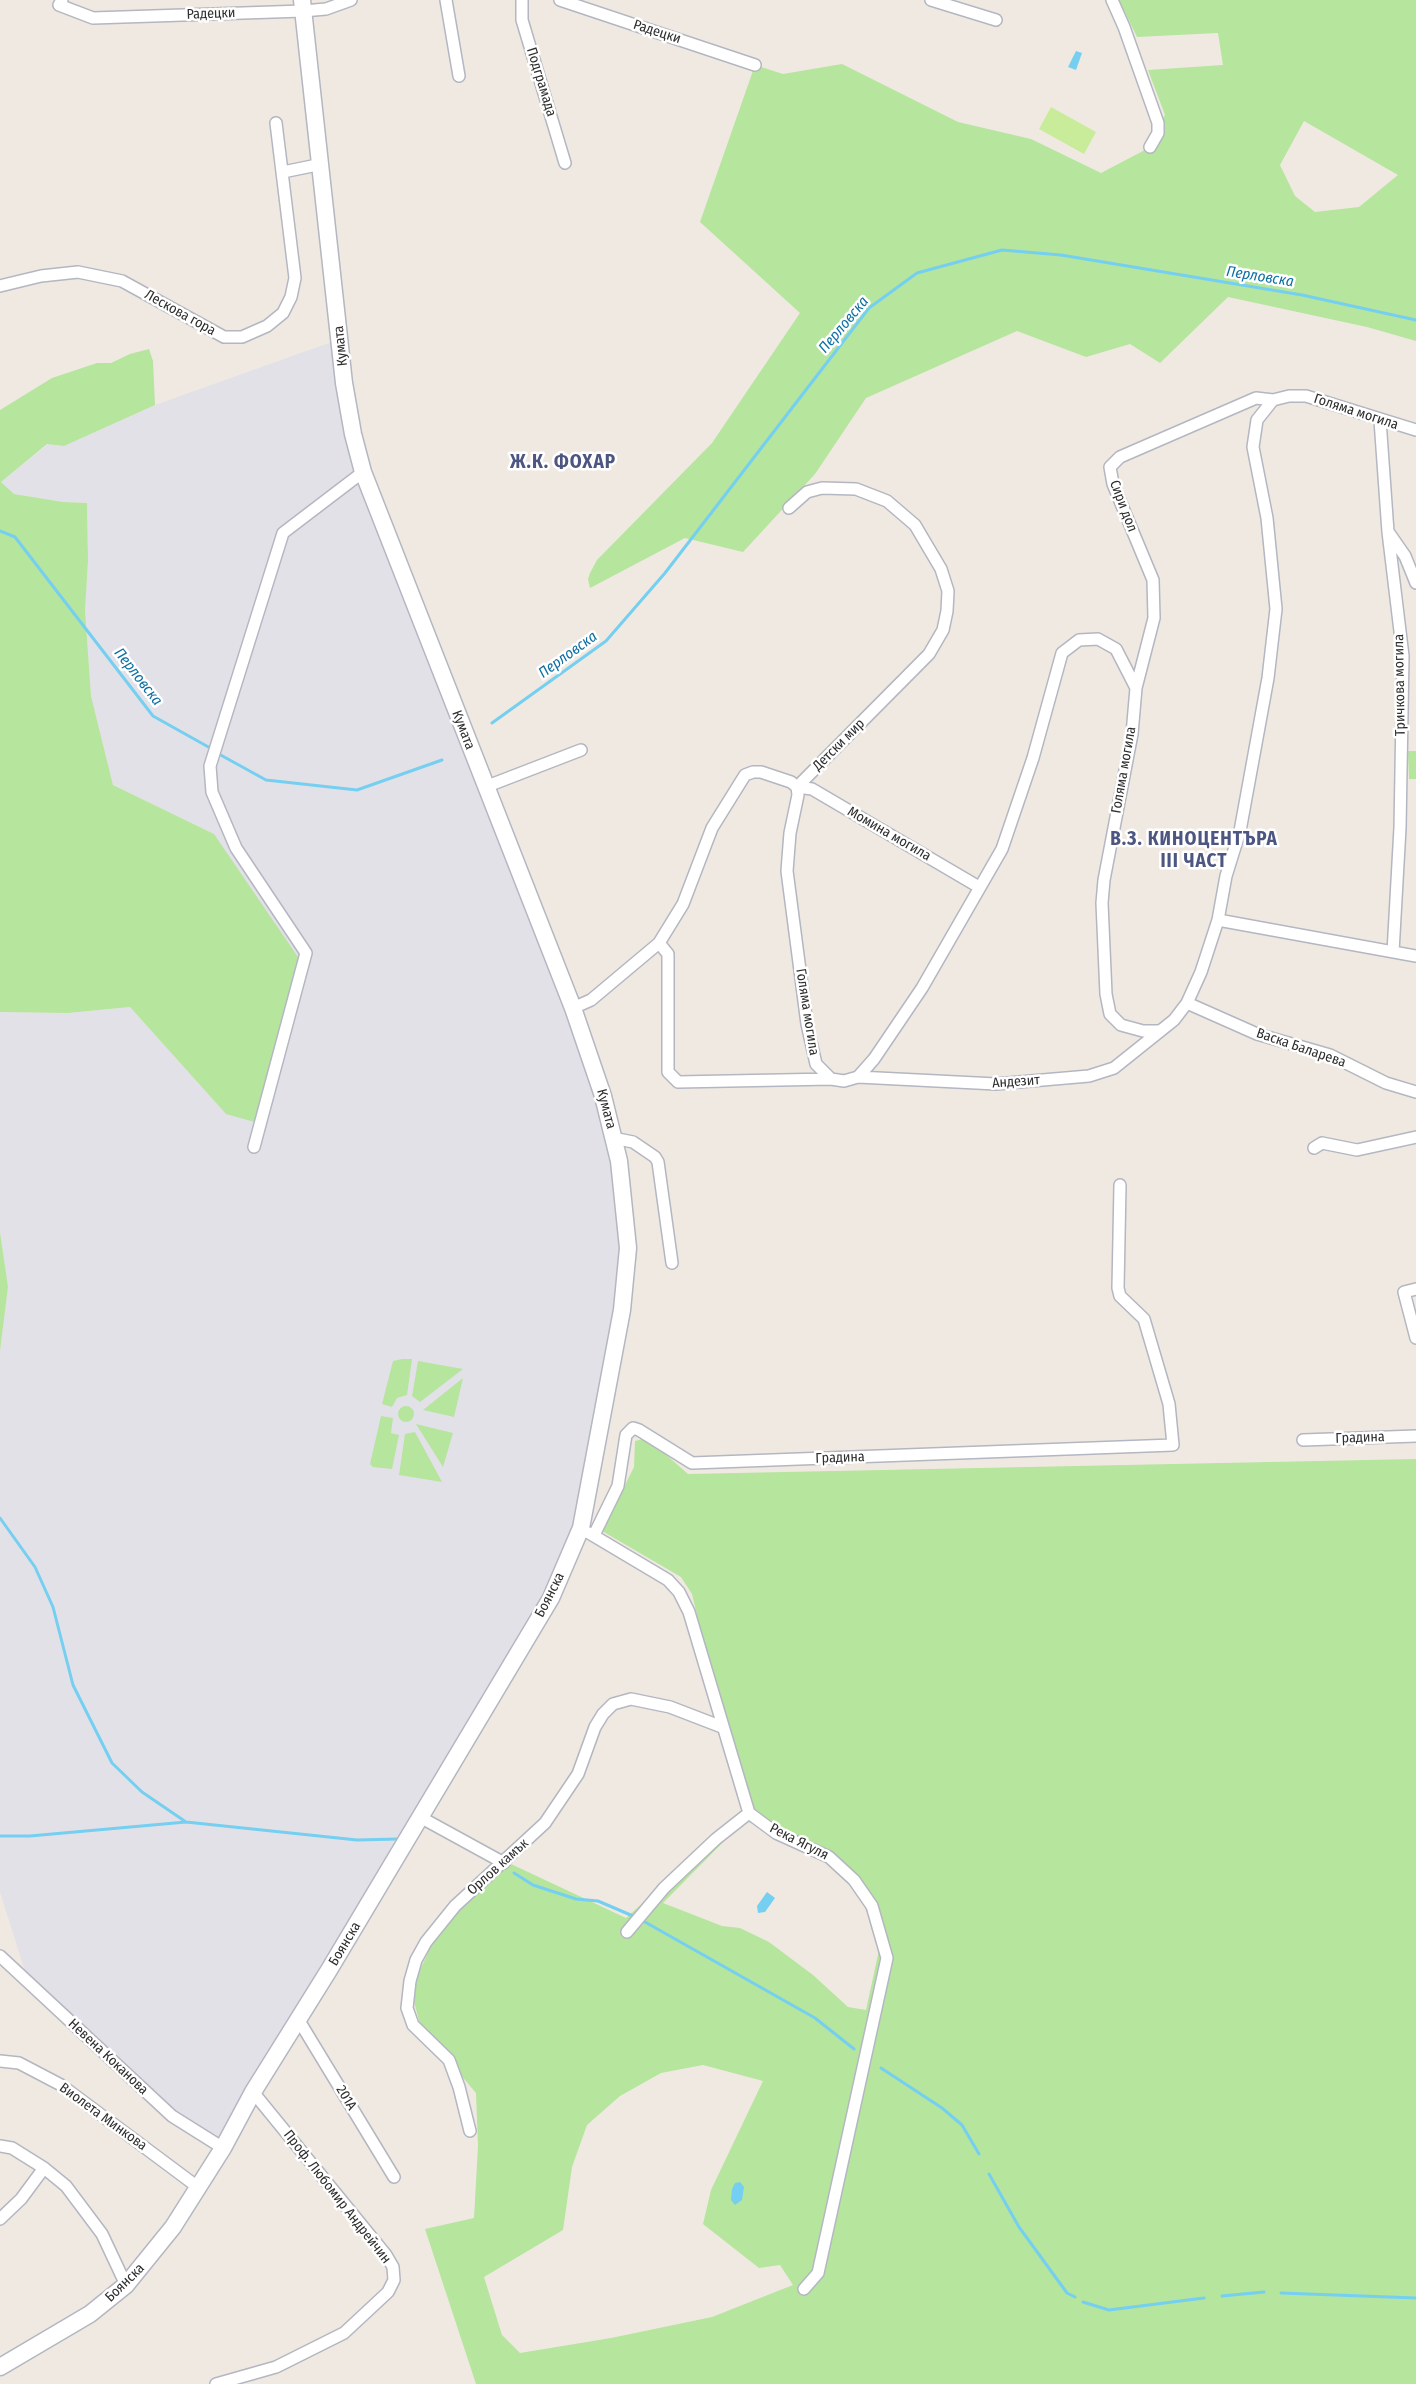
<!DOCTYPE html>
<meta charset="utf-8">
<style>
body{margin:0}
canvas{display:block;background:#efe9e1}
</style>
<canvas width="1416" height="2384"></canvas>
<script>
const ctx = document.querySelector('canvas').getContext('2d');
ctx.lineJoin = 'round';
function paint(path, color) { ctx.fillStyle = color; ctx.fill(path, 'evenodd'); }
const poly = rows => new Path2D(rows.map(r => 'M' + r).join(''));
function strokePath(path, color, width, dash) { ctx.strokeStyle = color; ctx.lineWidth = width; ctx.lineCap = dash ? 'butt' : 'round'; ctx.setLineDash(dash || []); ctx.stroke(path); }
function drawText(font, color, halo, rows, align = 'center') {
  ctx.font = font + ' "Fira Sans Condensed",sans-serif'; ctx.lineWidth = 5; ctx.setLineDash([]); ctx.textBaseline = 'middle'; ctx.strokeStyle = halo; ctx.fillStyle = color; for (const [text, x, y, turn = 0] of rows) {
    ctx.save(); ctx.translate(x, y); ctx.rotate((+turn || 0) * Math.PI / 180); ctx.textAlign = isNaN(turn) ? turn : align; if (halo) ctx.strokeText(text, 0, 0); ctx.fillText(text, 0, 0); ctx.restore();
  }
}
paint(poly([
 [340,339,353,434,603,1096,628,1248,581,1528,551,1598,223,2148,172,2116,28,1981,0,1892,0,1351,8,1287,0,1232,0,1012,68,1013,130,1007,226,1114,214,834,113,785,91,696,85,610,88,561,87,503,63,502,14,494,1,482,48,444,64,446,155,405]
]), '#e3e1e8');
paint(poly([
 [1119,0,1416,0,1416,341,1367,327,1228,297,1160,363,1130,344,1086,357,1017,331,866,398,815,474,743,552,685,538,590,588,588,579,590,573,597,560,712,443,800,313,700,222,755,65,783,74,842,64,958,122,1031,139,1101,173,1143,151,1165,115,1148,70,1223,65,1218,33,1137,37],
 [1304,121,1398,175,1359,207,1315,212,1295,196,1280,165],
 [149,349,153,361,155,405,64,446,47,444,1,482,14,494,63,502,87,503,88,561,85,610,91,696,113,785,214,834,298,957,258,1123,226,1114,130,1007,68,1013,0,1012,0,410,52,378,97,363,111,363,130,354],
 [1408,751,1416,751,1416,779,1409,779],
 [0,1232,8,1287,0,1351],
 [402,1359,412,1359,407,1395,397,1398,392,1407,382,1404,393,1361],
 [418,1361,463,1369,420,1402,412,1396],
 [463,1378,454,1417,423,1410],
 '398 1414a8 8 0 1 1 16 0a8 8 0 1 1-16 0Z',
 [381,1416,393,1418,391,1433,399,1435,392,1469,373,1467,370,1464],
 [416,1424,453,1433,443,1467],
 [415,1432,442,1482,399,1475,405,1434],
 [647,1438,688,1474,1416,1459,1416,2384,476,2384,425,2229,474,2218,478,2146,476,2093,421,2028,413,1998,419,1972,433,1942,462,1906,511,1864,626,1918,749,1807,715,1690,692,1594,681,1577,602,1531,634,1467,635,1441],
 [745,1820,817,1856,850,1879,862,1896,871,1916,879,1950,866,2010,848,2007,813,1975,769,1942,740,1928,722,1926,663,1903],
 [703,2065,763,2081,711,2190,703,2224,759,2268,780,2265,793,2285,712,2317,611,2338,520,2353,502,2335,484,2277,563,2230,572,2167,587,2125,620,2096,661,2073]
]), '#b6e59e');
paint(poly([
 [1051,107,1096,132,1084,154,1039,129]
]), '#c9ec9a');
paint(poly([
 [1076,51,1082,53,1076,70,1068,67],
 [767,1892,775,1898,765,1912,758,1913,757,1906],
 [740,2182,744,2187,742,2200,735,2205,731,2200,732,2189,735,2183]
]), '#75cff0');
strokePath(poly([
 [0,531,15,537,153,716,212,749],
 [492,723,606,641,665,573,869,308,917,273,1002,250,1061,255,1302,295,1416,320],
 [217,753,266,780,357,790,442,760],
 [0,1518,35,1567,53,1607,73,1685,112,1763,142,1792,186,1822],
 [0,1836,30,1836,186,1822,357,1840,398,1839],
 [514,1873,533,1885,576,1899,598,1901,633,1916],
 [645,1922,815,2018,854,2049],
 [881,2068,942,2108,962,2125,979,2154],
 [989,2174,1019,2227,1067,2293,1075,2297],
 [1281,2293,1416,2298],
 [1222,2296,1264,2292],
 [1083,2302,1109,2310,1204,2298]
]), '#75cff0', 3);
const minor = poly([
 [62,0,59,5,93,18,303,11,326,9,351,0],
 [446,0,459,76],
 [522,0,522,20,565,163],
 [560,0,755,65],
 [931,0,996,20],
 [1112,0,1124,27,1158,123,1158,133,1150,147],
 [283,172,322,164],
 [0,286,41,276,78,272,122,281,224,337,242,337,267,326,283,313,291,297,295,278,276,123],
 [1380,420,1388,532,1403,656,1400,828,1393,952],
 [789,508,807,492,822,488,856,489,887,501,915,525,941,569,948,591,947,611,943,630,929,654,797,787],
 [1389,533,1405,556,1416,583],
 [485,787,581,750],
 [797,787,798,795,790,833,787,871,807,1024,816,1064,831,1079],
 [797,787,812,789,979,887],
 [1218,920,1416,956],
 [659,943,668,954,668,1072,678,1082,831,1079,844,1081,858,1077,874,1059,922,988,1002,849,1033,758,1062,653,1079,640,1098,639,1116,649,1136,688],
 [1187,1003,1257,1034,1330,1055,1386,1083,1416,1092],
 [573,1008,591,1000,659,943,683,904,712,828,745,775,753,772,761,772,791,782,797,787],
 [1158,1031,1143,1031,1121,1025,1110,1014,1106,994,1102,903,1104,880,1132,734,1136,688,1154,618,1153,580,1113,484,1110,467,1120,457,1256,398,1273,400],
 [858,1077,996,1084,1089,1076,1114,1068,1174,1020,1187,1003,1201,972,1218,920,1226,876,1240,831,1268,678,1276,609,1267,518,1253,447,1257,420,1273,400,1289,396,1306,396,1416,430],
 [613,1138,633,1142,655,1157,658,1162,672,1263],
 [254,1147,306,953,236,848,212,792,210,766,283,533,363,472],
 [1314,1148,1322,1143,1357,1150,1416,1137],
 [1416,1289,1404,1292,1416,1338],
 [1303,1440,1416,1436],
 [589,1533,668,1580,679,1592,689,1612,749,1813,776,1833,829,1857,854,1880,872,1906,887,1958,818,2273,804,2289],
 [594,1535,618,1486,626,1435,633,1428,639,1430,692,1463,1173,1445,1169,1404,1144,1319,1120,1296,1118,1288,1120,1185],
 [420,1817,504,1863],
 [627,1932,664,1888,716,1839,749,1813],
 [0,1956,172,2116,223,2148],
 [298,2019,394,2177],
 [0,2061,19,2063,61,2085,199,2188],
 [470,2131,459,2087,449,2060,413,2025,407,2008,410,1981,416,1960,426,1942,455,1906,545,1823,578,1774,595,1727,603,1714,613,1704,631,1699,670,1707,722,1727],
 [0,2146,12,2148,44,2168,66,2186,102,2234,126,2285],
 [0,2219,21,2199,44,2168],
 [216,2384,276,2367,344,2333,388,2292,394,2280,393,2267,386,2255,253,2092]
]);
const secondary = poly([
 [0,2367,90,2314,126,2285,173,2227,223,2148,253,2092,329,1970,551,1598,581,1528,622,1310,628,1248,619,1161,603,1096,573,1008,363,472,353,434,344,383,302,0]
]);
strokePath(minor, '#b4b7c1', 14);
strokePath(secondary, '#b4b7c1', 19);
strokePath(minor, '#fff', 11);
strokePath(secondary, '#fff', 16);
drawText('14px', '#2e2e2e', '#fff', [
 ["Радецки",211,14,-2],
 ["Радецки",657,32,18],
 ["Подграмада",541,82,73],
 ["Лескова гора",180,313,29],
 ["Кумата",341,346,-96],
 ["Голяма могила",1356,412,18],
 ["Сири дол",1123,506,69],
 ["Тричкова могила",1400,685,-91],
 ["Кумата",463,730,69],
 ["Детски мир",839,745,-45],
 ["Голяма могила",1124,770,-80],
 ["Момина могила",889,834,30],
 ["Голяма могила",807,1012,81],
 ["Васка Баларева",1301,1048,19],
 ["Андезит",1016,1082,-4],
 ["Кумата",606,1109,75],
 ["Градина",1360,1438,-2],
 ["Градина",840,1458,-2],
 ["Боянска",550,1595,-63],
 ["Река Ягуля",799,1842,27],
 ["Орлов камък",498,1867,-42],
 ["Боянска",345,1944,-59],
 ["Невена Коканова",108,2057,43],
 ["201А",346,2098,59],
 ["Виолета Минкова",103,2117,36],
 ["Проф. Любомир Андрейчин",337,2197,52],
 ["Боянска",125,2283,-44]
]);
drawText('italic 15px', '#0d6fa3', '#fff', [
 ["Перловска",1260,277,9],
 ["Перловска",844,325,-50],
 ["Перловска",568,655,-36],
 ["Перловска",138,677,52]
]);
ctx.letterSpacing = '1px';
drawText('bold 19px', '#4d5680', '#fff', [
 ["Ж.К. ФОХАР",563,463],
 ["В.З. КИНОЦЕНТЪРА",1194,840],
 ["ІІІ ЧАСТ",1194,862]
]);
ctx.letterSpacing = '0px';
</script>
